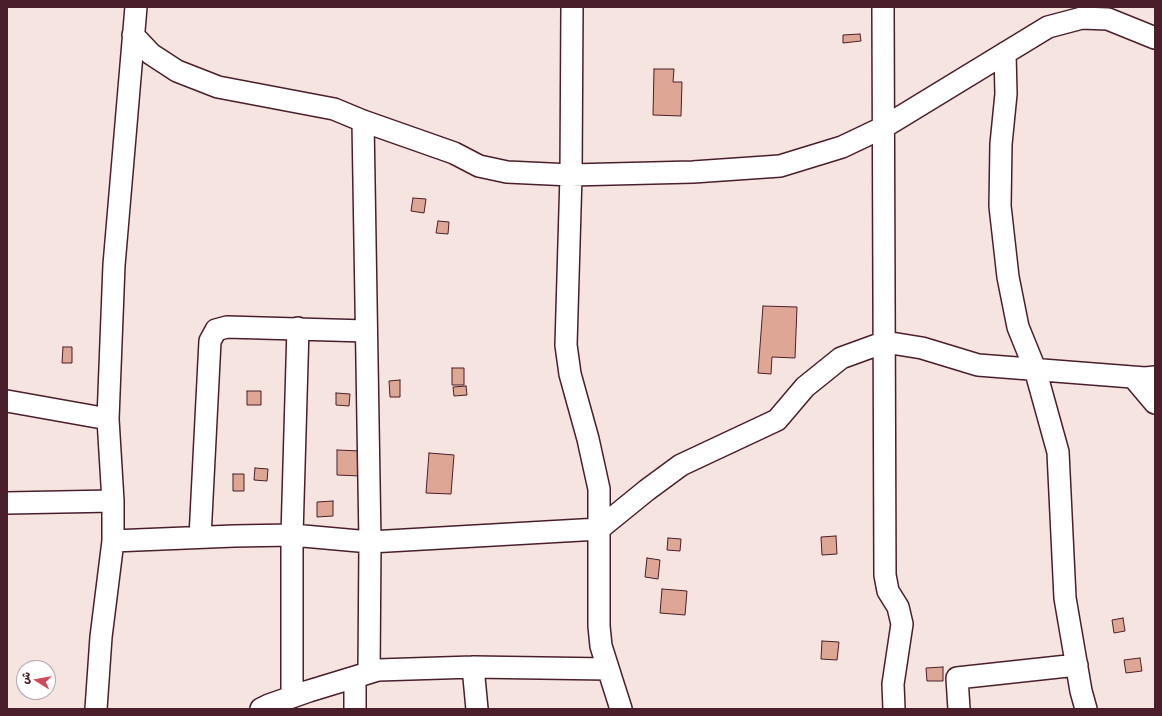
<!DOCTYPE html>
<meta charset="utf-8">
<style>
body{margin:0}
#map{position:relative;width:1162px;height:716px;overflow:hidden;background:#f5e4df;font-family:"Playpen Sans","Playpen Sans Arabic",sans-serif}
canvas{display:block}
.frame{position:absolute;inset:0;border:8px solid #4a1f2b;pointer-events:none}
.north{position:absolute;left:16px;top:660px;width:40px;height:40px;box-sizing:border-box;background:#fff;border:1px solid #b7a5aa;border-radius:50%;rotate:281deg;font-size:11px;font-weight:700;line-height:16px;text-align:center;color:#4a1f2b}
.north::after{content:'';display:block;margin:auto;width:14px;height:18px;background:#d1495b;clip-path:polygon(50% 0,100% 100%,50% 72%,0 100%)}
</style>
<div id="map">
<canvas width="1162" height="716"></canvas>
<div class="frame"></div>
<div class="north">ش</div>
</div>
<script>
const ctx = document.querySelector('canvas').getContext('2d');
ctx.lineJoin = 'round';
function paint(path, color) { ctx.fillStyle = color; ctx.fill(path, 'evenodd'); }
const poly = rows => new Path2D(rows.map(r => 'M' + r).join(''));
function strokePath(path, color, width, dash) { ctx.strokeStyle = color; ctx.lineWidth = width; ctx.lineCap = dash ? 'butt' : 'round'; ctx.setLineDash(dash || []); ctx.stroke(path); }
const building = poly([
 [860,34,861,41,843,43,843,35,860,34],
 [654,69,674,69,673,82,682,82,681,116,653,115,654,69],
 [413,198,426,199,424,213,411,211,413,198],
 [438,221,449,222,448,234,436,233,438,221],
 [763,306,797,307,795,358,772,357,771,374,758,373,763,306],
 [63,347,72,347,72,363,62,363,63,347],
 [452,368,464,368,464,385,452,385,452,368],
 [400,380,400,397,390,397,389,381,400,380],
 [466,386,467,395,454,396,453,387,466,386],
 [247,391,261,391,261,405,247,405,247,391],
 [336,393,350,394,349,406,336,405,336,393],
 [337,450,361,451,360,476,337,475,337,450],
 [429,453,454,455,451,494,426,493,429,453],
 [255,468,268,469,267,481,254,480,255,468],
 [233,474,244,474,244,491,233,491,233,474],
 [333,501,333,516,317,517,317,502,333,501],
 [836,536,837,554,822,555,821,537,836,536],
 [668,538,681,539,680,551,667,550,668,538],
 [647,558,660,560,658,579,645,577,647,558],
 [662,589,687,591,685,615,660,613,662,589],
 [1123,618,1125,631,1114,633,1112,620,1123,618],
 [822,641,839,642,837,660,821,659,822,641],
 [1140,658,1142,671,1126,673,1124,660,1140,658],
 [943,667,943,681,927,681,926,668,943,667]
]);
paint(building, '#dea695');
strokePath(building, '#4a1f2b', 1);
const minor = poly([
 [572,7,571,175,566,345,570,374,588,439,599,489,599,626,601,646,621,709],
 [883,7,885,575,888,591,898,607,902,624,893,684,894,709],
 [133,35,151,54,177,71,218,87,334,109,363,121,454,153,479,166,507,172,571,175,693,172,780,166,842,147,884,127,1048,27,1082,18,1108,19,1155,38],
 [1005,53,1006,94,1001,144,1000,206,1008,277,1018,327,1035,369,1058,452,1065,598,1081,691,1086,709],
 [363,121,370,542,369,672],
 [1133,377,1155,403],
 [7,401,108,419],
 [7,503,113,501],
 [200,537,210,341,216,330,227,327,366,331],
 [113,541,234,536,292,535,370,542,599,529,647,490,681,465,777,420,805,387,841,358,885,342,922,348,978,365,1145,378,1155,377],
 [473,667,477,709],
 [355,677,355,709],
 [292,696,292,535,298,328],
 [96,709,101,637,113,541,113,501,108,419,114,265,136,7],
 [261,709,269,705,309,691,378,670,473,667,608,669],
 [959,709,957,678,1077,665]
]);
strokePath(minor, '#4a1f2b', 24);
strokePath(minor, '#fff', 21);
</script>
